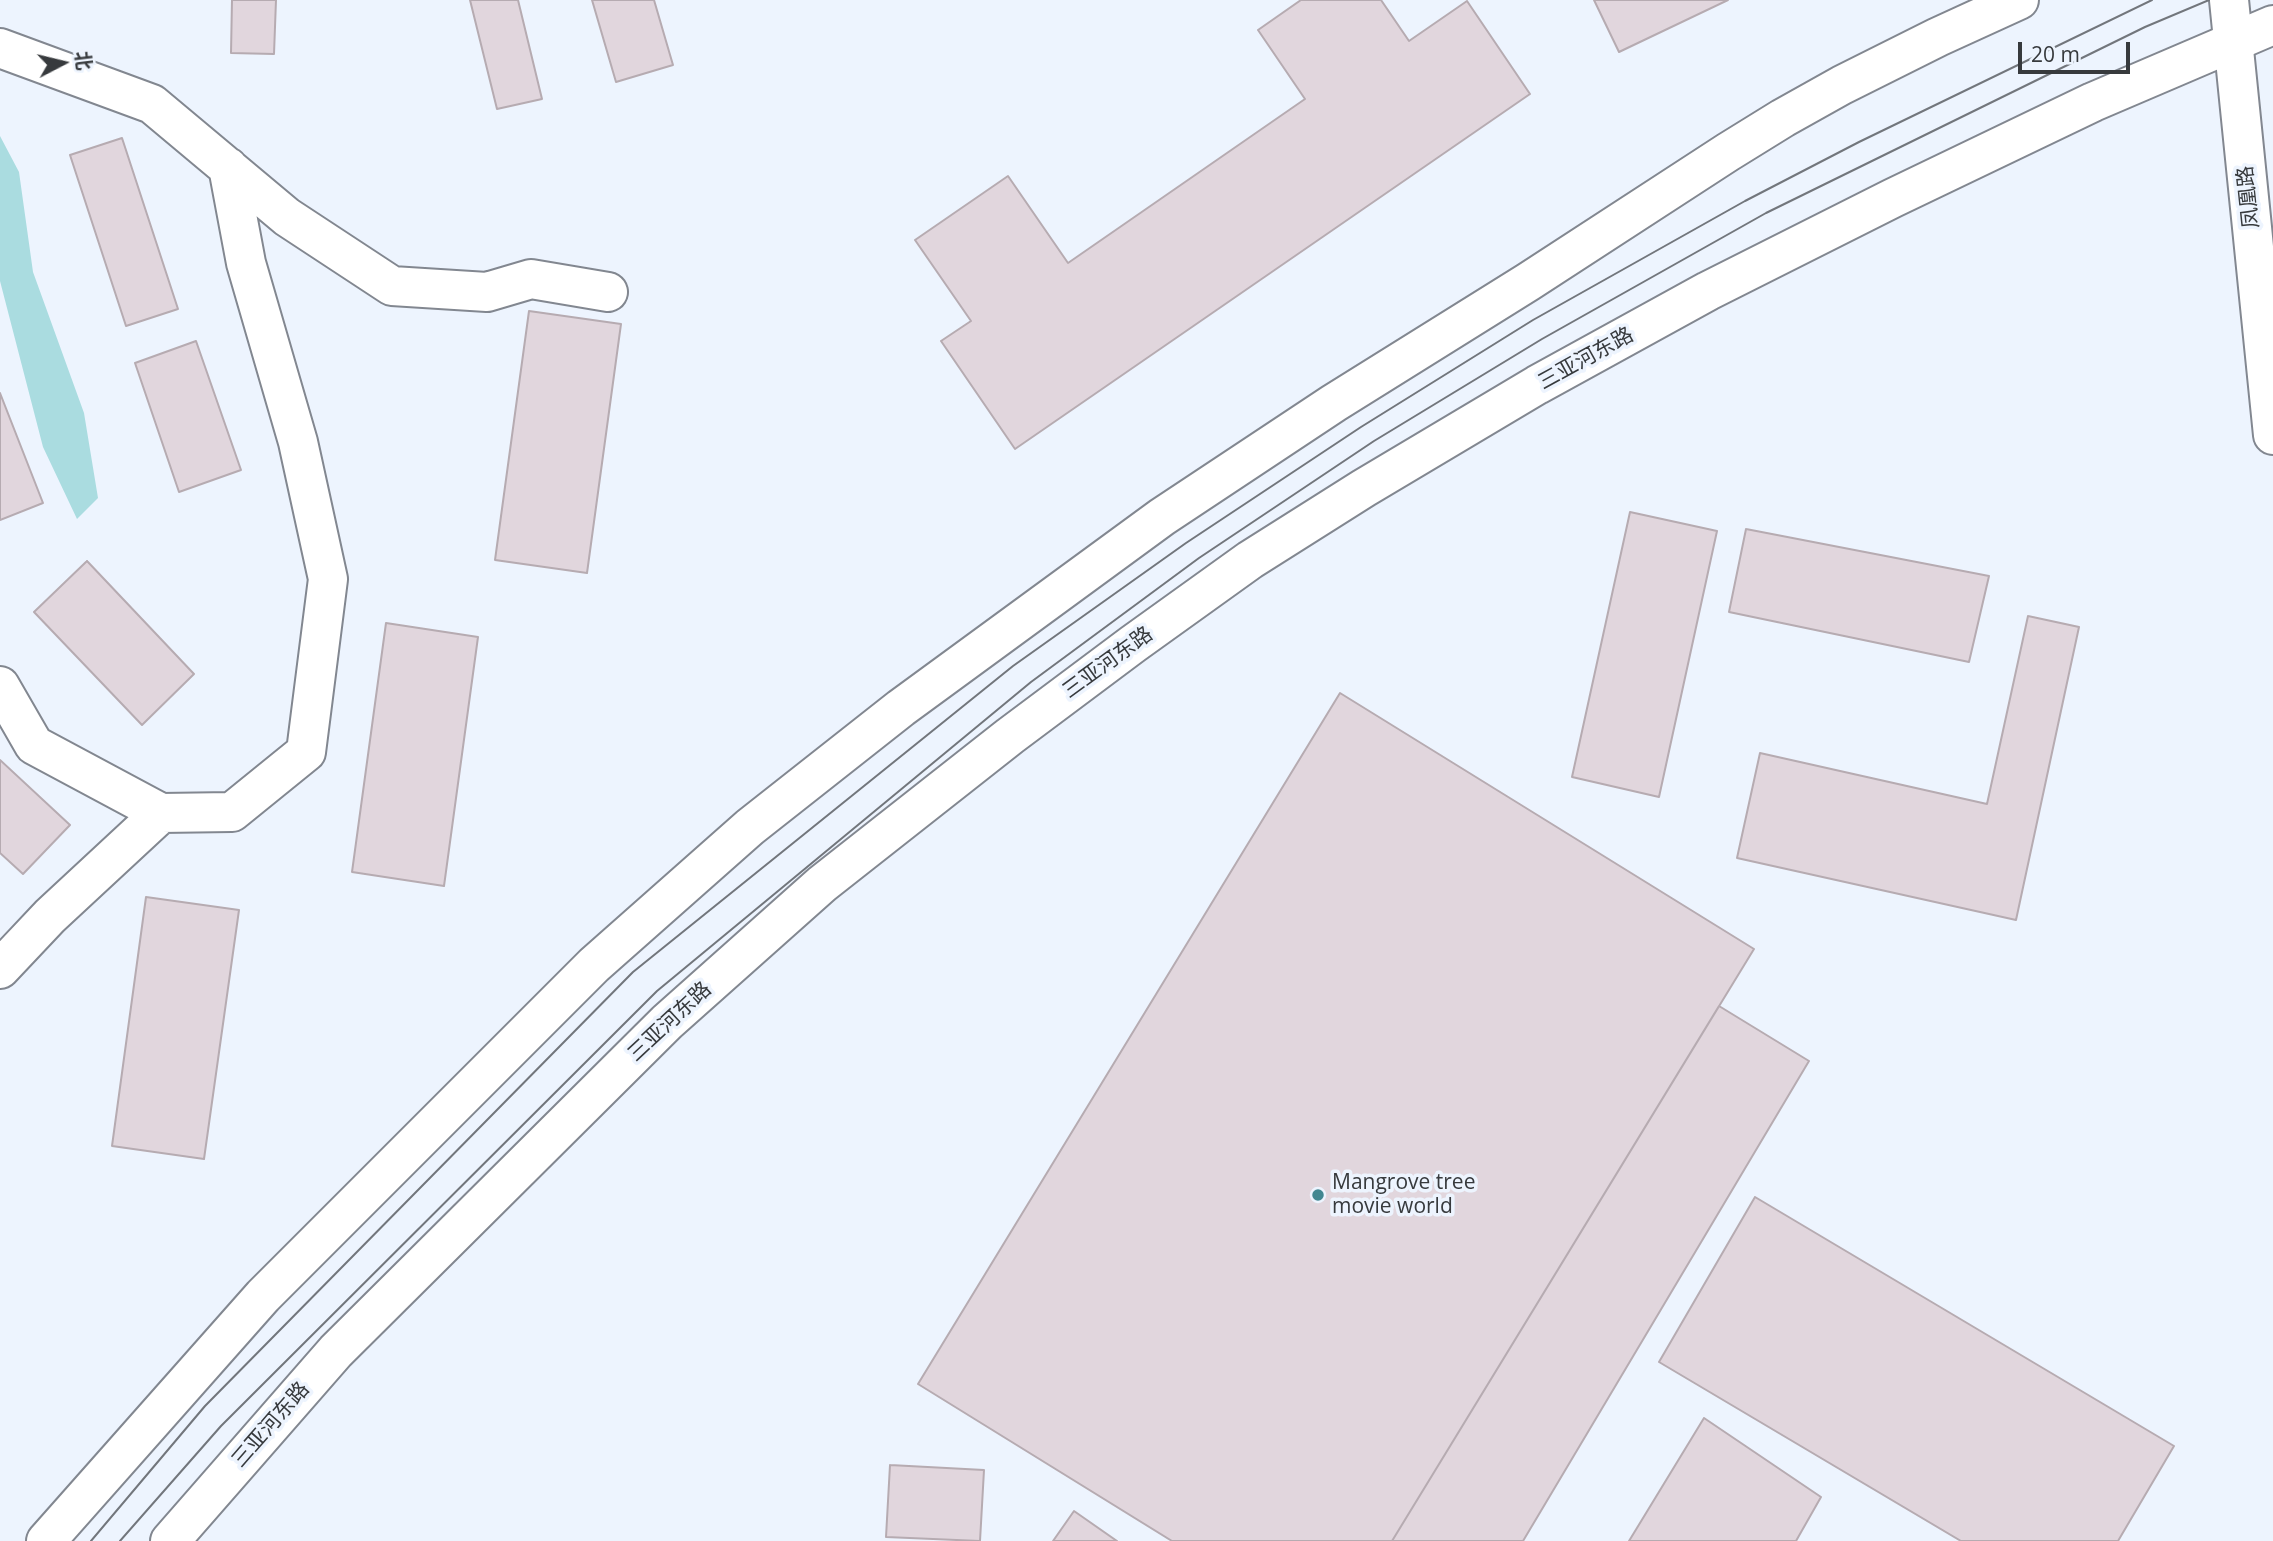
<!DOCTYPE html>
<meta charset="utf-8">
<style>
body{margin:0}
#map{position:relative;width:2273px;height:1541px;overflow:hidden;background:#edf4fe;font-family:"Open Sans","Noto Sans SC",sans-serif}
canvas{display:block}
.north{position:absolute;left:28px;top:28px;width:70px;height:70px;-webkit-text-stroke:5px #edf4fe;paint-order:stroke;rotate:83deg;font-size:19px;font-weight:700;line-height:28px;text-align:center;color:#373a3d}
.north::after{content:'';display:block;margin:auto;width:24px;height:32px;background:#373a3d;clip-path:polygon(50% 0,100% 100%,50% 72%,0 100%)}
.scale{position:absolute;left:2018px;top:42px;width:112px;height:32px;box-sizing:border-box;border:4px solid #373a3d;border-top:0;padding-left:9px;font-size:21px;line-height:24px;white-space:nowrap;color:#373a3d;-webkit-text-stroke:5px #edf4fe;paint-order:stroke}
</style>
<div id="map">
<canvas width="2273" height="1541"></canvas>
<div class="north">北</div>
<div class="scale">20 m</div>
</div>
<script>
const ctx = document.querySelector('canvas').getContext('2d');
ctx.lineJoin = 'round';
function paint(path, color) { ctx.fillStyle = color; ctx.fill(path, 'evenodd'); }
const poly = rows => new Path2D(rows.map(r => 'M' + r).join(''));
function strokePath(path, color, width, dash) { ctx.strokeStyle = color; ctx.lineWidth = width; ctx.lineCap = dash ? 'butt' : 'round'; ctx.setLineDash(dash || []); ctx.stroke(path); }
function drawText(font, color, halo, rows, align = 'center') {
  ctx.font = font + ' "Open Sans","Noto Sans SC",sans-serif'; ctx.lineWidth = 7; ctx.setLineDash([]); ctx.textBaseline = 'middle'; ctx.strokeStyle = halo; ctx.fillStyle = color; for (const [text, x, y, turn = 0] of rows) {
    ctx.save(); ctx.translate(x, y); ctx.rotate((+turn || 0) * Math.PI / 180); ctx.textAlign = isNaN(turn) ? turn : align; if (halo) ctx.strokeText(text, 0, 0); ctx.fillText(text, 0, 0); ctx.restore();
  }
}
paint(poly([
 [0,136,19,172,33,272,84,413,98,498,77,519,43,447,0,281]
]), '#aadce0');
const building = poly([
 [232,0,276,0,274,54,231,53,232,0],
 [470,0,518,0,542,99,497,109,470,0],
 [592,0,654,0,673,65,616,82,592,0],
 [1301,0,1381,0,1409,41,1467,1,1530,94,1015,449,941,341,971,321,915,240,1008,176,1068,263,1305,99,1258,30,1301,0],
 [1594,0,1728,0,1619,52,1594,0],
 [122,138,178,309,126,326,70,155,122,138],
 [529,311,621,324,587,573,495,560,529,311],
 [196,341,241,470,179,492,135,363,196,341],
 [0,393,43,503,0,520,0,393],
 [1630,512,1717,531,1659,797,1572,777,1630,512],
 [1746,529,1989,576,1969,662,1729,612,1746,529],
 [87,561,194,674,142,725,34,612,87,561],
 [2028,616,2079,627,2016,920,1737,858,1760,753,1987,804,2028,616],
 [386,623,478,637,444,886,352,872,386,623],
 [1340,693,1754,949,1392,1541,1172,1541,918,1384,1340,693],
 [0,760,70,825,23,874,0,853,0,760],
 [146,897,239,910,204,1159,112,1146,146,897],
 [1719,1006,1809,1061,1523,1541,1392,1541,1719,1006],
 [1755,1197,2174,1446,2118,1541,1961,1541,1659,1362,1755,1197],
 [1704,1418,1821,1497,1796,1541,1629,1541,1704,1418],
 [890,1465,984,1470,980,1541,886,1537,890,1465],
 [1074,1511,1117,1541,1053,1541,1074,1511]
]);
paint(building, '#e1d6dd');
strokePath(building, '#b6abb1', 2);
const minor = poly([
 [0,48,152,104,287,217,392,286,487,292,531,279,608,292],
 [0,686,34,745,161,813,232,812,306,752,328,579,298,442,246,263,228,167],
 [0,969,50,916,161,813]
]);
const major = poly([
 [46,1541,263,1296,594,965,750,827,901,708,1162,517,1334,403,1528,282,1728,152,1783,118,1842,85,1938,37,2019,0],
 [170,1541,336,1351,667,1022,822,884,1010,736,1133,644,1250,560,1364,488,1537,385,1708,291,1893,198,2093,102,2273,25]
]);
const highway = poly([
 [2229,0,2273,435]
]);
strokePath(minor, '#828790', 42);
strokePath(major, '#828790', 42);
strokePath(highway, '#828790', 42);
strokePath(minor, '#fff', 38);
strokePath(major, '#fff', 38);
strokePath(highway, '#fff', 38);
strokePath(poly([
 [91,1541,205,1406,633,972,1013,666,1186,543,1361,427,1533,320,1745,201,1859,142,2152,0],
 [120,1541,221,1426,657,991,1031,682,1199,558,1374,441,1542,339,1766,213,2145,27,2209,0]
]), '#72767c', 2);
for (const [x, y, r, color] of [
 [1318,1195,7,"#418791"]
]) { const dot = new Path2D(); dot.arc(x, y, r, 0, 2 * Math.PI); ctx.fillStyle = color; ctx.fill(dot); strokePath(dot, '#edf4fe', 2.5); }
drawText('21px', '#373a3d', '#edf4fe', [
 ["凤凰路",2249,197,-96],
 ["三亚河东路",1586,359,-29],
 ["三亚河东路",1108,663,-36],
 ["三亚河东路",670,1022,-43],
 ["三亚河东路",271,1425,-49]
]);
drawText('21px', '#373a3d', '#edf4fe', [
 ["Mangrove tree",1332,1183],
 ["movie world",1332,1207]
], 'left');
</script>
